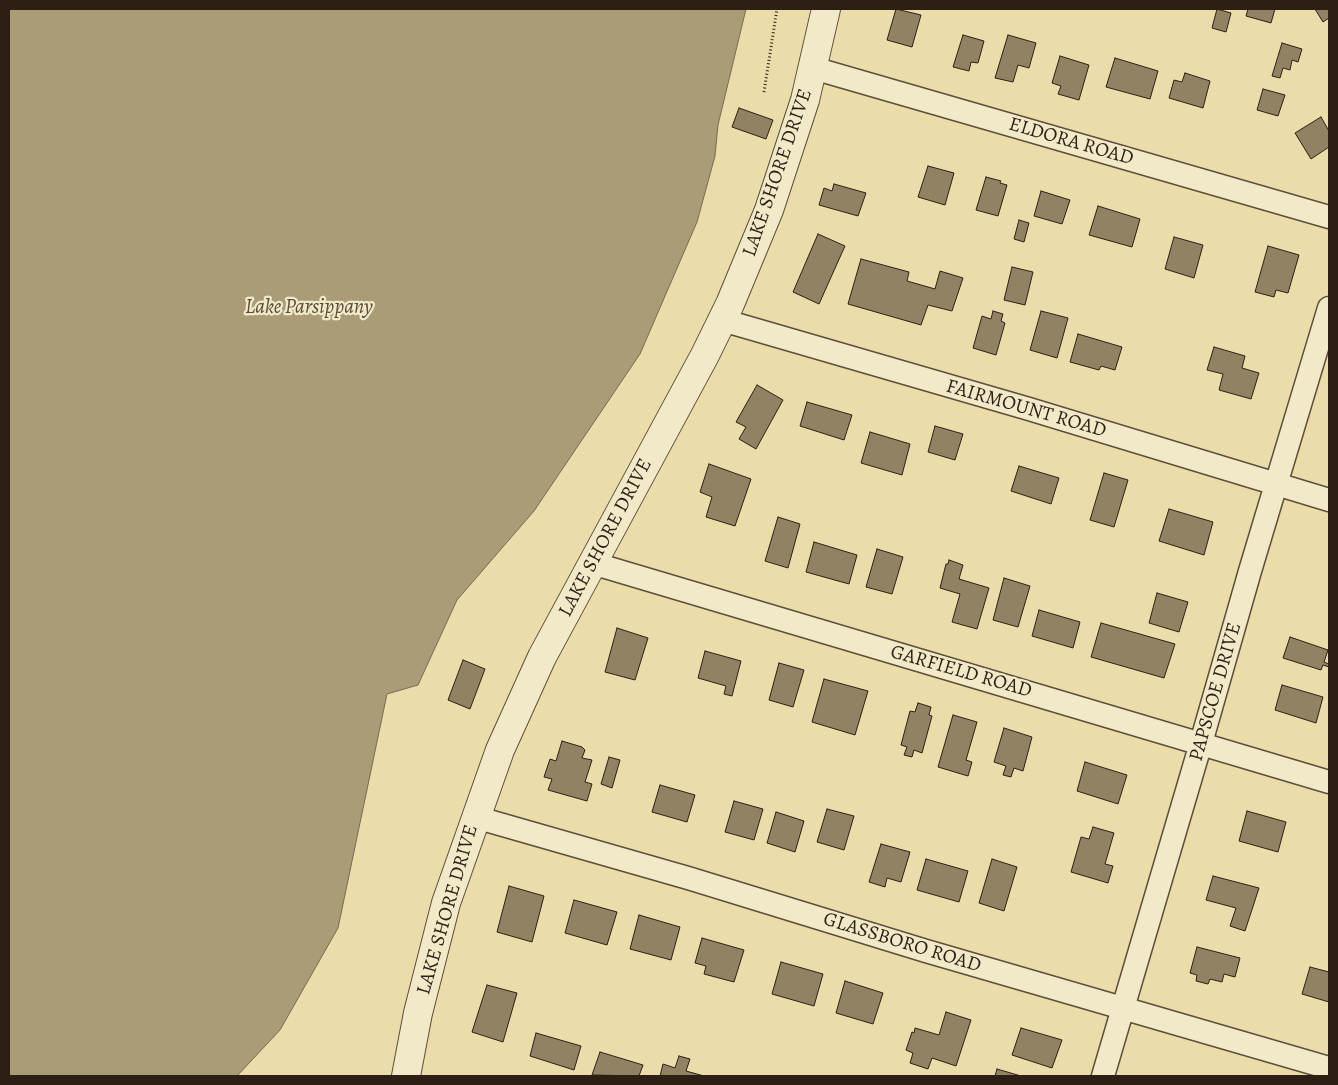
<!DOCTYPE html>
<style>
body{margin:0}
#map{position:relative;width:1338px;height:1085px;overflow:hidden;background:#eaddaa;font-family:Alegreya,serif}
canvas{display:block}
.frame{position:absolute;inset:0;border:10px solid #2e1f15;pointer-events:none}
</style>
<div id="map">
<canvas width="1338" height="1085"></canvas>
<div class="frame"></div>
</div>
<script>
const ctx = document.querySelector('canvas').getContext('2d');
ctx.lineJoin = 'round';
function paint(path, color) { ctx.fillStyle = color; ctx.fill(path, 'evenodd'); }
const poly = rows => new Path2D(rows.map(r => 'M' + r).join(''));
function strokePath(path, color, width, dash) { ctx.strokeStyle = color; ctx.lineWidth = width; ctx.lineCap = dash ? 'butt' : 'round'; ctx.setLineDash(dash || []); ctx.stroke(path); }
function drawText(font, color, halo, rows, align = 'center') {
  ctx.font = font + ' Alegreya,serif'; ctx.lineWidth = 4.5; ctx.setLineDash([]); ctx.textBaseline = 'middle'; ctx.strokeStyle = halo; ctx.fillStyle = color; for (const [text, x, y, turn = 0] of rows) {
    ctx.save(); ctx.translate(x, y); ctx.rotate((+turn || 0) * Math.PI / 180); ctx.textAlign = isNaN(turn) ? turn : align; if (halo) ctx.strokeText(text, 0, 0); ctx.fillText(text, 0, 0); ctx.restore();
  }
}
const water = poly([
 [9,9,746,9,718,125,715,156,697,222,640,354,534,511,457,600,418,685,387,694,338,928,280,1030,237,1076,9,1076,9,9]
]);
paint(water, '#aa9c77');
strokePath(water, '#786a50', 1);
const building = poly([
 [896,9,921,15,912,47,887,40,896,9],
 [1217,9,1231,13,1226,32,1212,28,1217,9],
 [1248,9,1275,9,1271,23,1246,16,1248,9],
 [1315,9,1329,9,1329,18,1323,22,1315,9],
 [963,35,984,41,978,63,971,62,969,71,953,67,963,35],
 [1008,35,1036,43,1029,68,1018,65,1013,82,995,78,1008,35],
 [1282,43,1302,49,1298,62,1292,60,1290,70,1283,68,1280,78,1272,76,1282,43],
 [1060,56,1089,65,1079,100,1058,94,1061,86,1052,83,1060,56],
 [1115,58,1158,71,1150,99,1106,87,1115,58],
 [1185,73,1210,81,1203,108,1169,98,1174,80,1182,82,1185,73],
 [1263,89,1285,95,1278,116,1257,110,1263,89],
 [739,108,773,120,766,139,732,127,739,108],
 [1321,117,1329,131,1329,147,1311,159,1295,133,1321,117],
 [928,166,954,173,945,205,918,197,928,166],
 [986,177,1001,181,1000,183,1007,185,998,216,976,210,986,177],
 [834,184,866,193,858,216,819,205,824,188,832,191,834,184],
 [1041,191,1070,200,1062,224,1034,216,1041,191],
 [1098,206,1140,219,1132,247,1089,235,1098,206],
 [1019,220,1029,223,1024,242,1014,239,1019,220],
 [818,234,845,246,819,304,793,292,818,234],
 [1174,237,1203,245,1194,278,1165,269,1174,237],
 [1268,246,1299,255,1288,293,1276,290,1274,297,1255,292,1268,246],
 [861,259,909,272,907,281,935,289,940,271,963,278,952,311,928,305,921,325,848,304,861,259],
 [1012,267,1033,272,1025,305,1004,300,1012,267],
 [993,311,1003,314,1001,321,1005,323,996,355,973,348,982,316,991,319,993,311],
 [1041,311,1068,318,1057,358,1030,350,1041,311],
 [1078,334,1122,347,1115,370,1101,366,1099,370,1070,362,1078,334],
 [1214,347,1245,356,1242,368,1259,373,1251,399,1219,390,1223,374,1207,370,1214,347],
 [757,385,783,400,756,449,739,439,746,427,736,422,757,385],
 [807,402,852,415,844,440,800,426,807,402],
 [935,426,963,434,955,460,928,452,935,426],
 [870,432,910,444,902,475,861,463,870,432],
 [709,464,751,479,735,526,706,517,712,497,700,492,709,464],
 [1019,466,1059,478,1051,504,1011,491,1019,466],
 [1104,473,1128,480,1114,527,1090,520,1104,473],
 [1169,509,1213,522,1204,555,1159,541,1169,509],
 [778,517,800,524,788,568,765,561,778,517],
 [814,542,857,555,849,584,806,572,814,542],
 [877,549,903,557,892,594,866,587,877,549],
 [949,560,963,565,959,579,989,588,977,629,952,622,960,594,940,588,946,564,948,564,949,560],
 [1004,578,1030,586,1018,627,993,620,1004,578],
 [1157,593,1188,602,1179,632,1149,623,1157,593],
 [1039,610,1080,622,1073,648,1032,636,1039,610],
 [1101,623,1175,644,1164,678,1091,657,1101,623],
 [617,628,648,638,635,680,605,672,617,628],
 [1290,637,1328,650,1324,662,1329,664,1329,667,1323,665,1321,670,1283,658,1290,637],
 [705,651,741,661,732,696,724,694,726,686,698,678,705,651],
 [463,660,485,669,470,709,448,700,463,660],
 [779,663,804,670,793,707,769,700,779,663],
 [824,679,868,691,855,735,812,722,824,679],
 [1282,685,1323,697,1316,723,1275,710,1282,685],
 [918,703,931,707,929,715,932,716,922,753,914,750,912,757,904,755,907,747,901,745,910,711,915,712,918,703],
 [953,715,977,722,966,760,972,762,968,776,938,767,953,715],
 [1004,728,1032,737,1023,771,1014,768,1011,777,1003,775,1006,766,994,762,1004,728],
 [562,741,582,747,585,750,582,758,592,760,585,782,592,784,587,801,548,790,552,779,544,777,550,759,556,761,562,741],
 [609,757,620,760,612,788,601,784,609,757],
 [1085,762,1127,775,1118,804,1077,791,1085,762],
 [660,785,695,795,687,822,652,812,660,785],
 [734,801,763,809,754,840,725,832,734,801],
 [827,809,854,816,844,850,817,842,827,809],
 [1247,811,1286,822,1278,852,1239,841,1247,811],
 [776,812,804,821,795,852,767,843,776,812],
 [1093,827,1114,833,1105,864,1113,866,1108,883,1071,872,1081,837,1089,839,1093,827],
 [881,844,910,852,901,882,887,878,885,887,869,882,881,844],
 [926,859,968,871,959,902,917,890,926,859],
 [992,859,1017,867,1004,911,979,903,992,859],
 [1213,876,1259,888,1245,931,1230,926,1236,908,1206,900,1213,876],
 [509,886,544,896,532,942,497,932,509,886],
 [574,900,617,912,607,945,565,933,574,900],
 [639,915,680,927,671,960,630,949,639,915],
 [702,938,744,950,734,982,704,974,706,966,695,963,702,938],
 [1197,947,1240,958,1235,977,1224,974,1222,982,1210,979,1208,984,1196,981,1197,975,1190,973,1197,947],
 [781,962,823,974,814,1006,772,994,781,962],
 [1310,967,1329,972,1329,1002,1302,994,1310,967],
 [845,981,883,993,873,1024,836,1013,845,981],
 [487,985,517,993,503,1042,472,1032,487,985],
 [946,1012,971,1020,956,1066,932,1058,928,1069,910,1063,913,1053,906,1050,912,1032,914,1033,915,1028,939,1035,946,1012],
 [1021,1028,1062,1040,1052,1068,1012,1055,1021,1028],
 [536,1033,581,1046,574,1070,530,1056,536,1033],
 [600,1052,643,1065,639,1076,592,1075,600,1052],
 [679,1056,690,1059,686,1071,704,1076,660,1076,663,1064,675,1068,679,1056],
 [997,1069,1021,1076,995,1076,997,1069]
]);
paint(building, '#908262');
strokePath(building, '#2e1f15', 1);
const minor = poly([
 [813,68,1329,217],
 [722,320,1029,409,1329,500],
 [592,563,1329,782],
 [475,817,688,878,926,951,1329,1068],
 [1103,1076,1201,743,1250,571,1329,308]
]);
const tertiary = poly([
 [406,1076,418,1013,446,903,500,750,542,657,705,355,730,304,769,210,805,100,826,9]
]);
strokePath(minor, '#5d4e3a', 25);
strokePath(tertiary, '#5d4e3a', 30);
strokePath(poly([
 [764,92,777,9]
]), '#2e1f15', 3, [1, 2.5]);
strokePath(minor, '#f1e9c8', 22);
strokePath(tertiary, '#f1e9c8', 28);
drawText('20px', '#2e1f15', '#f1e9c8', [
 ["ELDORA ROAD",1071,142,16],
 ["LAKE SHORE DRIVE",778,173,-71],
 ["FAIRMOUNT ROAD",1026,409,16],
 ["LAKE SHORE DRIVE",606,538,-62],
 ["GARFIELD ROAD",961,672,16],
 ["PAPSCOE DRIVE",1216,692,-74],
 ["LAKE SHORE DRIVE",448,910,-74],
 ["GLASSBORO ROAD",902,943,17]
]);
drawText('italic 21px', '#594b37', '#f1e9c8', [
 ["Lake Parsippany",309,308]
]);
</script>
